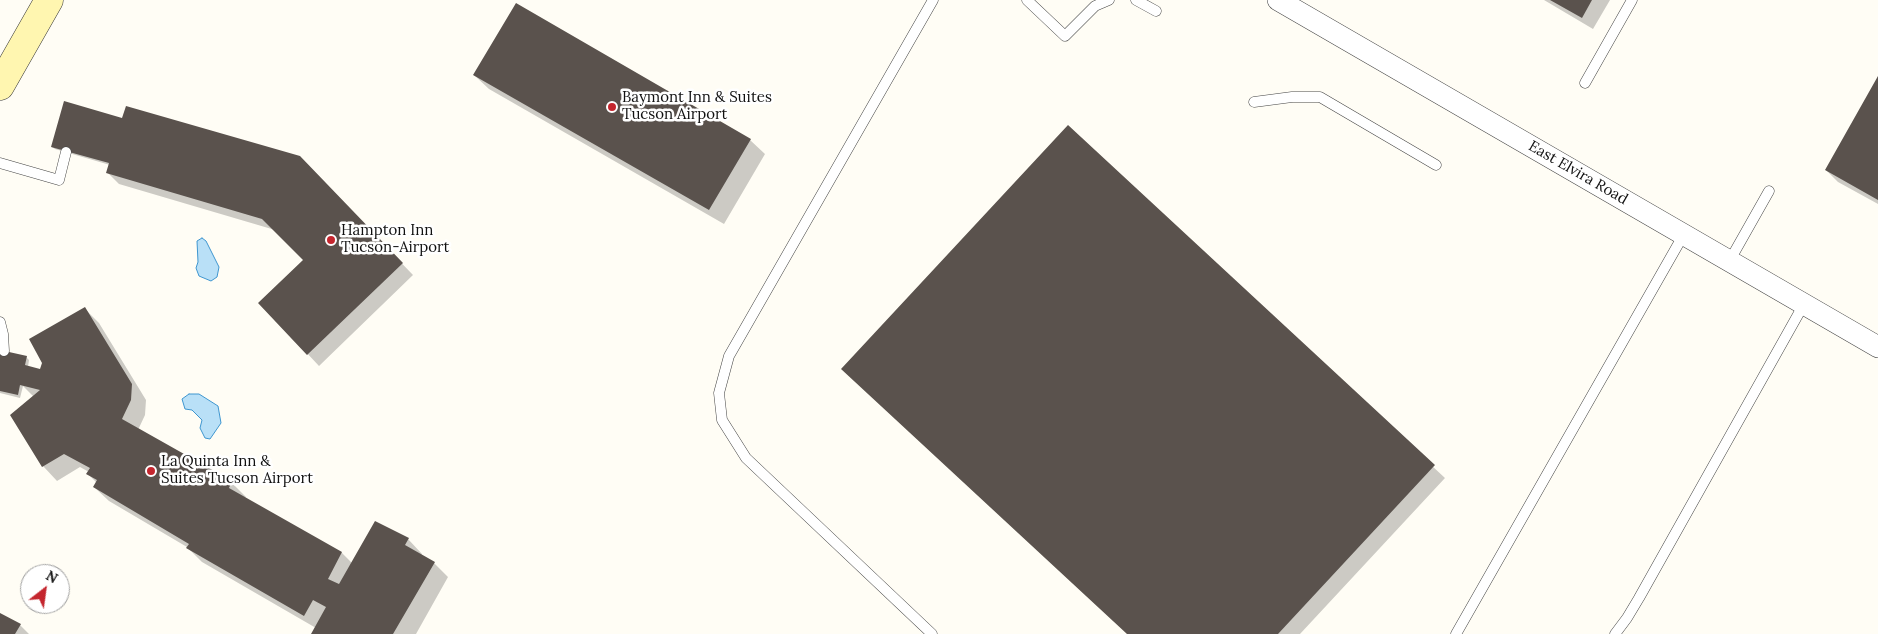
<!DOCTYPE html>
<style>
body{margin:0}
#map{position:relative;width:1878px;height:634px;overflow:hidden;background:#fffdf5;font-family:Lora,serif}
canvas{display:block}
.north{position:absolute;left:20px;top:564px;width:50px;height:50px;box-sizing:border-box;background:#fff;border:1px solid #a0a0a0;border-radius:50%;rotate:30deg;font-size:14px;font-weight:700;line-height:20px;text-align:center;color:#111}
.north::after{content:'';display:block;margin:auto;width:18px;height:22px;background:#c4262e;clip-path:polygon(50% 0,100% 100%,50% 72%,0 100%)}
</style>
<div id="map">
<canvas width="1878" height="634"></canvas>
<div class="north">N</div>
</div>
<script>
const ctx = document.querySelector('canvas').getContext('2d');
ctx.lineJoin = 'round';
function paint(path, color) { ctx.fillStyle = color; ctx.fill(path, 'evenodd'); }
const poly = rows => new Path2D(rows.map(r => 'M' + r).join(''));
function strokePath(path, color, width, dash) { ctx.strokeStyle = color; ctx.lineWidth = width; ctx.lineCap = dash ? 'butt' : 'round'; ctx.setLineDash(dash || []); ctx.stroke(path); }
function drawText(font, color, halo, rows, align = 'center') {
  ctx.font = font + ' Lora,serif'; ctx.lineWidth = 5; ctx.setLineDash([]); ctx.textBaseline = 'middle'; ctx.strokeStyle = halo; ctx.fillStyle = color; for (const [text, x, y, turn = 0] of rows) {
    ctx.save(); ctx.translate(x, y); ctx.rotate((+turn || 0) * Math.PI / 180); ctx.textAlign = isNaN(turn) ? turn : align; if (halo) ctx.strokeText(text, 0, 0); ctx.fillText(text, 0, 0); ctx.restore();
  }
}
const water = poly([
 [202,238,206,241,219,267,217,277,211,281,199,276,196,268,198,262,197,241,202,238],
 [189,394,199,394,218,406,221,423,210,439,205,438,200,428,202,420,192,410,185,409,182,399,189,394]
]);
paint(water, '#b9e0f7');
strokePath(water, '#3f96cf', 1);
paint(poly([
 [1544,0,1610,0,1593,29],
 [474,75,750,140,765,154,724,224,489,89],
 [1878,79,1878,204,1838,182,1826,170],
 [1068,127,1445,478,1300,634,1128,634],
 [52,147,311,169,413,275,319,366,260,303,305,260,275,230,119,184,107,172,110,165,55,149],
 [85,309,99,323,146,400,145,415,138,430,231,482,246,497,245,498,342,553,352,563,408,539,422,554,421,556,434,563,448,577,416,634,312,634,316,628,202,562,187,547,109,501,94,487,97,483,88,474,89,472,80,467,57,481,43,466,34,397,23,386,20,398,0,393,0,351,26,357,29,360,28,367,41,371],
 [0,614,20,625,29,634,0,634]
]), '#0003');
paint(poly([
 [1550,0,1592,0,1582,18],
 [516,3,751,139,709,210,473,75],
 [1878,76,1878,200,1825,170],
 [64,101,122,118,126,106,300,156,403,263,307,355,258,303,303,260,262,219,106,173,109,163,51,147],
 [1068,125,1435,465,1278,634,1127,634,841,369],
 [85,307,132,384,131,400,122,419,232,481,229,488,342,552,328,579,339,584,375,521,409,538,405,545,435,562,393,634,311,634,326,607,313,600,304,616,186,548,189,544,93,487,97,480,86,474,90,468,64,454,42,467,10,415,40,390,20,385,18,395,0,391,0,350,27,356,25,365,40,369,42,363,29,339],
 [0,613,21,624,15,634,0,634]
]), '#5a524d');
const service = poly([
 [1027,0,1065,36,1095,6,1109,0],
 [1136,0,1156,11],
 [1585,83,1632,0],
 [1254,102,1292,97,1320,97,1436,165],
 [0,163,59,180,66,152],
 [1730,260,1769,191],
 [0,322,3,334,4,351],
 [932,634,746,458,722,420,719,393,729,356,933,0],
 [1456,634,1684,234],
 [1615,634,1627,618,1639,598,1804,304]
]);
const minor = poly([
 [1278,0,1878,347]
]);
const secondary = poly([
 [0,86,49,0]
]);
strokePath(service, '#444', 11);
strokePath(minor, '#444', 22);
strokePath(secondary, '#333', 29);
strokePath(service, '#fff', 10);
strokePath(minor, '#fff', 21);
strokePath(secondary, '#fff6b0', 28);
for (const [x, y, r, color] of [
 [612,107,5,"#c4262e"],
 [331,240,5,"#c4262e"],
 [151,471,5,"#c4262e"]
]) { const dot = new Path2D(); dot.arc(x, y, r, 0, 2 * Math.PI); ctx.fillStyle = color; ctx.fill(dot); strokePath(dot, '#fff', 2); }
drawText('15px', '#111', '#fff', [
 ["Baymont Inn & Suites",622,98],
 ["Tucson Airport",622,115],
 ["Hampton Inn",341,231],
 ["Tucson-Airport",341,248],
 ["La Quinta Inn &",161,462],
 ["Suites Tucson Airport",161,479]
], 'left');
drawText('15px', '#111', '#fff', [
 ["East Elvira Road",1578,173,30]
]);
</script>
